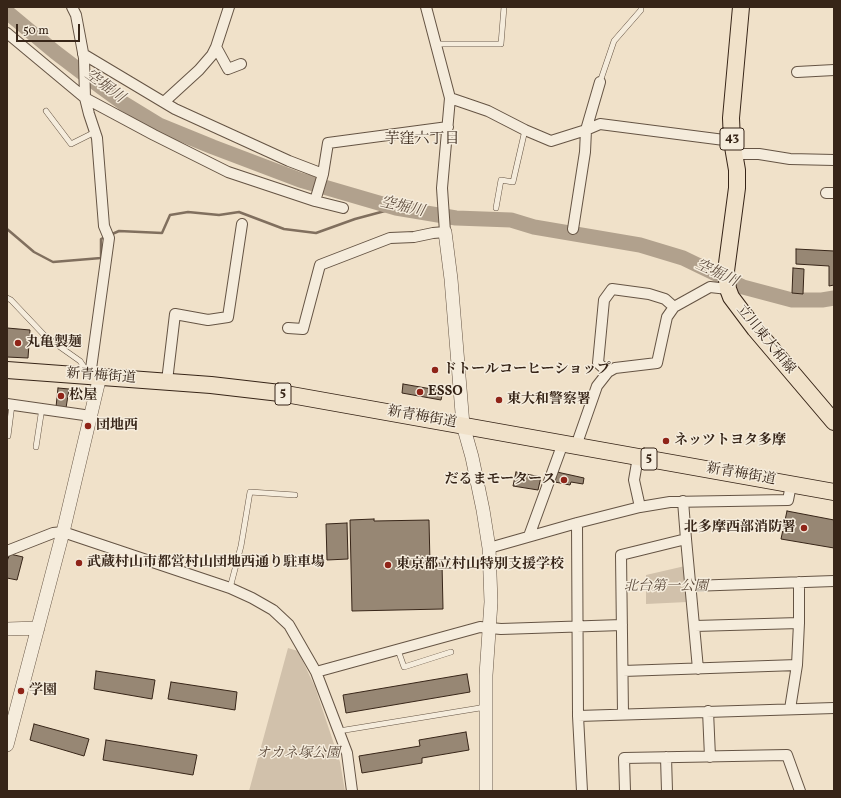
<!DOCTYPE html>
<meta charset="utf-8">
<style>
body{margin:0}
#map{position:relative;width:841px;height:798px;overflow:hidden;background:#f0e1c9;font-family:Vollkorn,serif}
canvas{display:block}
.frame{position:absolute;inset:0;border:8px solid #372518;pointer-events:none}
.scale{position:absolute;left:16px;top:24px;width:64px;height:18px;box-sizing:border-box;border:2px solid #372518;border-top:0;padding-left:5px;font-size:12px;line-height:14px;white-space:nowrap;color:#372518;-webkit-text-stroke:3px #f5ecdc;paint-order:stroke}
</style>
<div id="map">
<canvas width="841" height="798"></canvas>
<div class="frame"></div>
<div class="scale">50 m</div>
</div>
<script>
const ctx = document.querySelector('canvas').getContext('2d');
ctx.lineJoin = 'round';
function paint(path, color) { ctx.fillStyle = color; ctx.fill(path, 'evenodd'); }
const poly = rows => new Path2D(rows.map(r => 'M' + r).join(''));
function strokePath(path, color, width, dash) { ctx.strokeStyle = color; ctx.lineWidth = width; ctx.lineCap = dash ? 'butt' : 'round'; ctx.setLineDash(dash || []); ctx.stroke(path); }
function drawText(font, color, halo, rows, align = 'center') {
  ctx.font = font + ' Vollkorn,"Noto Serif JP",serif'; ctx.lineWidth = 3; ctx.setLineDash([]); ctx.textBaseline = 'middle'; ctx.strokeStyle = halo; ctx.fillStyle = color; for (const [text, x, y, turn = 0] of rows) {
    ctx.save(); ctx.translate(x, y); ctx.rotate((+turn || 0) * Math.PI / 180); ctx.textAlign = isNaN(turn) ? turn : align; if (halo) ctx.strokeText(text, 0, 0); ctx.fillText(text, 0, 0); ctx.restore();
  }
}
paint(poly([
 [685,566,687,602,646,604,646,575],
 [288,648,298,651,315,687,340,762,345,791,249,791]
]), '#d1c1ab');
strokePath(poly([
 [7,229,34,252,53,262,101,258,101,239,105,237],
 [110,235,119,231,162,233,170,215,188,212,219,215,239,212,284,229,316,233,355,219,396,208]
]), '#806f5e', 2.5);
strokePath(poly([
 [7,12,55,52,101,87,123,103,159,125,213,147,300,180,396,208,456,218,511,220,534,227,640,245,683,258,743,287,792,300,822,300,834,298]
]), '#b1a18d', 15);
const building = poly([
 [796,249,834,251,834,285,829,286,829,266,796,264,796,249],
 [793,268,804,269,803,294,792,293,793,268],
 [7,328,30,330,28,358,7,357,7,328],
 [403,384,443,391,441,400,402,393,403,384],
 [58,388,69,389,66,408,56,407,58,388],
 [516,472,541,477,538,490,513,486,516,472],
 [557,472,584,478,583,484,571,482,570,485,555,482,557,472],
 [787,511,834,520,834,548,781,539,787,511],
 [374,519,374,521,429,520,430,564,442,563,443,609,352,611,350,520,374,519],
 [347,523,348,559,327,560,326,524,347,523],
 [10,554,23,557,17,580,7,578,7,561,10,554],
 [96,671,155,680,152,699,94,689,96,671],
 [467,674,470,692,346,713,343,695,467,674],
 [171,682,237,692,235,710,168,699,171,682],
 [34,724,89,739,84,756,30,740,34,724],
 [466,732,469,750,422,758,422,763,362,773,359,756,420,746,419,740,466,732],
 [106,740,197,755,193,775,103,760,106,740]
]);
paint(building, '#978774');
strokePath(building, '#372518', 1);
const service = poly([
 [436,44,501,44,504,7],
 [600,82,614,41,641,10,641,7],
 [46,111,71,144,95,132],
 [496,208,501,180,513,182,525,130],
 [7,298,11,300,46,337,80,361,88,373],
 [8,436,12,405],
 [36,447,42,408],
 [230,588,241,546,250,492,295,495],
 [398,650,404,667,451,652],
 [339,731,486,707]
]);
const minor = poly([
 [72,7,76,15,84,58,85,98,89,114,97,138,104,226,109,238,90,376],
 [7,33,85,98,154,135,228,172,315,201,343,208],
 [216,47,228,69,241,64],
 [83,54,175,109,289,161,323,174],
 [797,72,834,70],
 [450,98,488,111,525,130,551,141,586,130,600,124,732,141],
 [164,102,199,70,212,55,216,47,229,7],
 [735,154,759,154,790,159,834,160],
 [826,193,834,193],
 [315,201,323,174,328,143,448,127],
 [573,229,585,152,586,130,600,82],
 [288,328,303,329,320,265,390,238,414,237,433,233,445,232,442,188,450,98,426,7],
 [608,372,598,363,604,300,612,289,649,294,665,299,674,307],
 [167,381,175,314,208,320,228,317,242,224],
 [7,404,91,416],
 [576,446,597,386,608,372,615,368,657,363,667,317,674,307,710,287,728,289],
 [638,457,634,480,640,507],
 [683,501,686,539],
 [577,523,578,716,582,791],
 [529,536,563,443],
 [489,548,577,523,640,507,670,502,788,500,791,485],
 [7,551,53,533,63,532,230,588,252,598,273,610,289,625,316,672,347,753,352,791],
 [691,586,834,581],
 [695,626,799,623],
 [623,671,797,665],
 [316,672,480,627,501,629,622,625],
 [790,709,797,665,799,623,799,582],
 [708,711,710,757],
 [623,714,621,555,686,539,698,669],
 [578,716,834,708],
 [666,757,667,791],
 [625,791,624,758,787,755,800,791]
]);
const tertiary = poly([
 [445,232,451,279,463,425,472,457,483,510,489,548,491,602,486,675,486,791],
 [7,629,38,628],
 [7,745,63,532,100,376]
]);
const primary = poly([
 [741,7,731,118,732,141,737,170,737,188,726,271,728,289,731,297,755,329,834,422],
 [7,370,211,385,280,393,834,492]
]);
strokePath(service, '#655444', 6);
strokePath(minor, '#655444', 12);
strokePath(tertiary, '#655444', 14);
strokePath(primary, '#372518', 18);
strokePath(service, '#f5ecdc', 5);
strokePath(minor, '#f5ecdc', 10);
strokePath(tertiary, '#f5ecdc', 13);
strokePath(primary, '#f0e1c9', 16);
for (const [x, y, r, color] of [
 [18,343,4,"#8f2418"],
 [435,370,4,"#8f2418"],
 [420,392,4,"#8f2418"],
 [61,396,4,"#8f2418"],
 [499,400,4,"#8f2418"],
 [88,426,4,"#8f2418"],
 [666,441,4,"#8f2418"],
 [564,480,4,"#8f2418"],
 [804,528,4,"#8f2418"],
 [79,563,4,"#8f2418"],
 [388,565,4,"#8f2418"],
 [21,691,4,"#8f2418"]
]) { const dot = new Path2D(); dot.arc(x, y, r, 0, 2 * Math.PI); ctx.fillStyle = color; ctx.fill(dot); strokePath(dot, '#f5ecdc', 1.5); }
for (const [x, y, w] of [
 [732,139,24],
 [283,394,16],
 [649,459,16]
]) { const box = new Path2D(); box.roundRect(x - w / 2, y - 11, w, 22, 3); ctx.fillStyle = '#f5ecdc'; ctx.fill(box); strokePath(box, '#372518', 1); }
drawText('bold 13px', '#372518', null, [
 ["43",732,139],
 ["5",283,394],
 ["5",649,459]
]);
drawText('14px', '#372518', '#f5ecdc', [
 ["立川東大和線",765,340,51],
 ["新青梅街道",101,377,4],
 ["新青梅街道",422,418,10],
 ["新青梅街道",741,475,10]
]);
drawText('bold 14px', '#372518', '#f5ecdc', [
 ["丸亀製麺",26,343],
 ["ドトールコーヒーショップ",443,370],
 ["ESSO",428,392],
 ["松屋",69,396],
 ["東大和警察署",507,400],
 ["団地西",96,426],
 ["ネッツトヨタ多摩",674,441],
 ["だるまモータース",556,480,"right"],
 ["北多摩西部消防署",796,528,"right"],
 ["武蔵村山市都営村山団地西通り駐車場",87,563],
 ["東京都立村山特別支援学校",396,565],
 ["学園",29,691]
], 'left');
drawText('italic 14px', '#5e4c3d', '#f5ecdc', [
 ["北台第一公園",666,587],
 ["オカネ塚公園",298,754]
]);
drawText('italic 15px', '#625041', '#f5ecdc', [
 ["空堀川",104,87,36],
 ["空堀川",402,208,13],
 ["空堀川",716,274,25]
]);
drawText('15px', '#372518', '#f5ecdc', [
 ["芋窪六丁目",422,140]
]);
</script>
